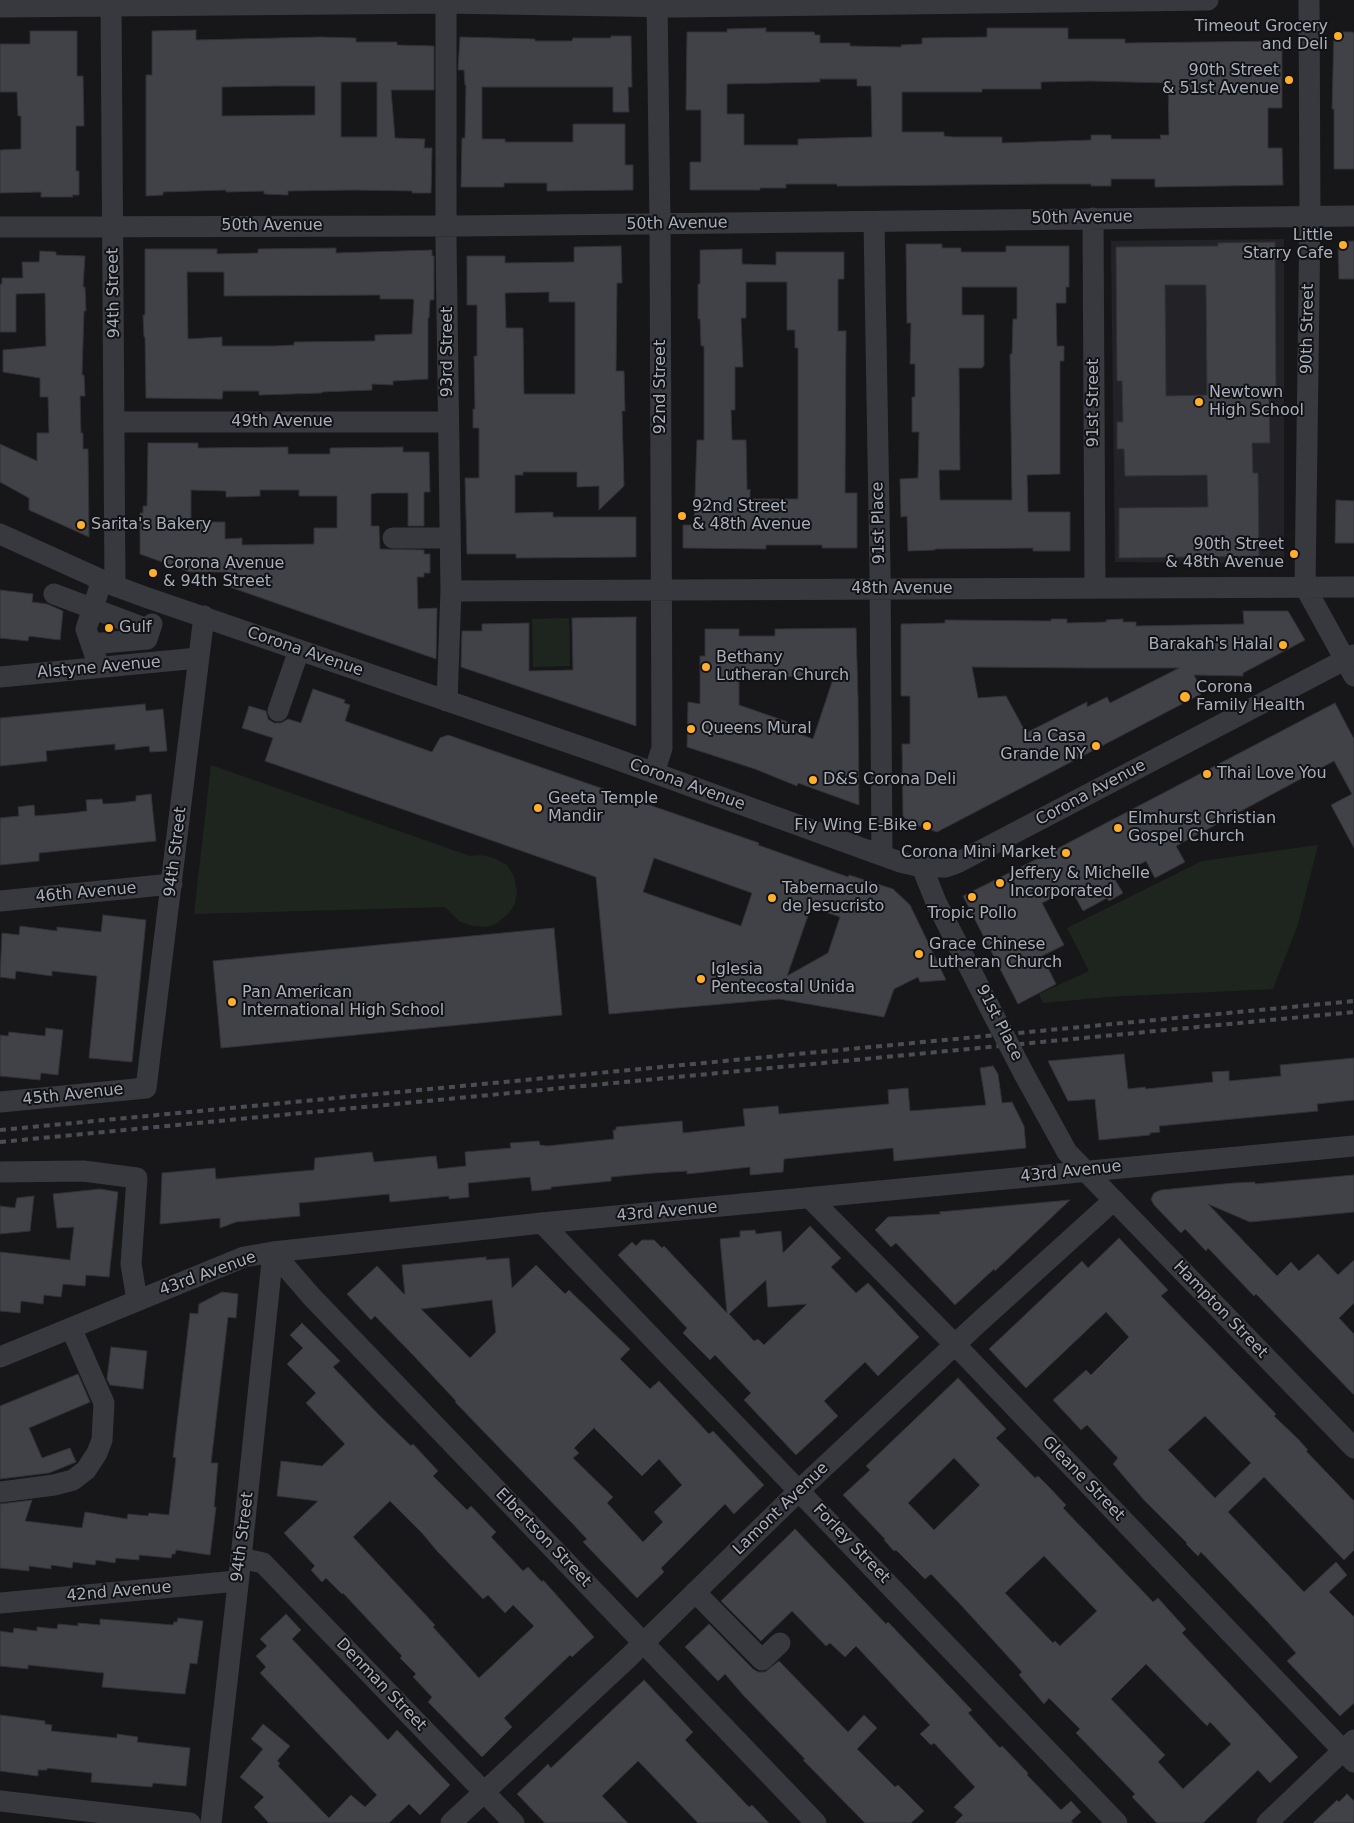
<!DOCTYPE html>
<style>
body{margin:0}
canvas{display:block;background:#17171a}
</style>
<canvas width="1354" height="1823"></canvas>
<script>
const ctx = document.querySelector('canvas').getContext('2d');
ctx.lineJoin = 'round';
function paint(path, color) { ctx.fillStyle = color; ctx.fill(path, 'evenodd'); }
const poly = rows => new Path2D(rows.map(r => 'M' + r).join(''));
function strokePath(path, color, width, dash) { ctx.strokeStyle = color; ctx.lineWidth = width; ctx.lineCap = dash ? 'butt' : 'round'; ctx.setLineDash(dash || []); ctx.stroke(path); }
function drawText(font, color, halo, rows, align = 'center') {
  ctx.font = font + ' "DejaVu Sans",sans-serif'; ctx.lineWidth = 4; ctx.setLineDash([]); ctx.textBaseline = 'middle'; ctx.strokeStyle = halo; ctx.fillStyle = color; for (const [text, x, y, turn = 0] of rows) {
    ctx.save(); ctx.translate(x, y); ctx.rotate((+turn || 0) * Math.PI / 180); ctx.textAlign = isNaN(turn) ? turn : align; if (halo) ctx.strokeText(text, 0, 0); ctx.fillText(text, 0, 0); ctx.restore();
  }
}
paint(poly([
 [1284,239,1284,563,1115,562,1111,241]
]), '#232327');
paint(poly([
 [569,618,570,666,533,667,532,619],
 [211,765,470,856,481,855,494,858,507,865,514,877,517,891,515,904,508,914,497,923,487,927,474,926,460,922,445,907,194,914],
 [1318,845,1298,924,1273,989,1107,997,1043,1003,1039,994,1089,971,1067,928,1202,861]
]), '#1d251e');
const building = poly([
 [766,28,766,32,814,32,815,35,820,35,820,43,850,43,850,46,901,47,901,45,922,44,922,38,987,37,987,28,1068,28,1068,39,1125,39,1125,43,1282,41,1282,108,1268,108,1268,148,1282,148,1283,185,1155,187,1155,179,1111,179,1111,186,1091,186,1091,184,1047,184,860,186,837,186,837,184,786,184,786,188,760,188,760,190,690,190,690,162,701,162,701,110,686,110,687,32,727,32,727,29,766,28],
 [820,79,857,79,857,86,871,86,872,137,798,139,798,145,744,145,744,114,727,114,727,84,820,82,820,79],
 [1090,81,1168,83,1169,135,1160,135,1161,139,1111,139,1111,135,1091,135,1091,140,1002,143,1002,137,953,137,944,136,944,132,902,132,902,92,982,92,982,89,1041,89,1041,82,1090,81],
 [196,30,196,40,320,37,356,38,356,42,397,42,397,45,434,46,434,90,391,90,395,138,425,139,424,148,432,148,431,193,412,193,412,191,355,190,288,191,288,195,264,194,264,191,226,192,226,190,163,192,163,195,146,196,146,75,152,75,152,31,196,30],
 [341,82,377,82,377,137,341,137,341,82],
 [275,86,315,86,315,115,222,116,222,87,275,86],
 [30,31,77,31,77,76,83,76,84,126,76,126,76,171,79,171,79,195,72,195,73,197,41,197,41,192,0,193,0,150,21,149,21,116,18,116,17,92,0,92,0,44,30,44,30,31],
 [1334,32,1353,32,1354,35,1354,169,1334,169,1334,109,1332,109,1334,32],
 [611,36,631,36,632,87,628,87,629,112,613,112,613,87,482,87,482,139,505,139,505,142,573,142,573,124,625,124,625,165,633,165,633,190,547,191,547,183,504,183,504,187,461,187,462,138,465,138,466,85,465,85,464,70,458,70,460,37,535,39,535,41,572,41,573,38,611,38,611,36],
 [1354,241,1354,279,1339,279,1338,242,1354,241],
 [1275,242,1276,395,1269,395,1270,443,1252,443,1253,473,1258,473,1259,556,1119,558,1119,508,1208,507,1207,475,1125,476,1124,449,1117,449,1117,422,1123,422,1122,381,1117,381,1116,247,1218,246,1218,243,1275,242],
 [1165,285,1206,285,1207,395,1166,396,1165,285],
 [906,244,942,244,942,248,961,248,961,252,1006,252,1006,246,1069,246,1069,287,1066,287,1066,303,1056,303,1057,346,1064,346,1064,361,1060,361,1060,474,1027,475,1028,512,1070,512,1070,551,1033,551,1033,548,935,549,935,550,908,551,907,516,901,517,900,479,918,478,919,432,912,432,912,397,915,397,915,364,910,364,911,323,907,323,906,244],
 [962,287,1017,287,1017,319,1013,319,1012,354,1010,354,1012,500,940,500,939,470,960,470,959,368,982,368,983,366,984,366,984,315,962,315,962,287],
 [621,246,622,283,617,283,616,371,624,371,625,411,622,411,624,486,599,510,599,486,577,487,577,472,523,472,523,475,515,475,515,513,553,512,553,517,636,517,636,557,516,558,516,554,467,554,465,478,479,478,479,428,473,428,473,409,475,409,474,356,477,356,477,305,467,305,467,256,505,256,505,263,574,262,574,247,621,246],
 [549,292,549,302,575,302,575,394,524,394,523,328,506,328,505,293,549,292],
 [336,248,336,253,432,250,432,256,434,256,434,300,430,300,429,318,428,318,428,379,393,381,393,385,372,384,372,390,322,392,322,393,259,395,259,391,223,391,222,399,146,398,145,337,144,337,143,315,145,315,145,249,217,249,217,254,258,253,258,249,336,248],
 [187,272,224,272,224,296,380,295,380,299,412,299,414,300,412,334,375,335,375,341,294,342,294,345,275,346,222,346,222,337,188,339,187,272],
 [742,249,742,264,776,265,776,252,844,252,844,279,838,279,838,331,846,331,845,493,857,493,857,548,822,548,822,545,766,545,766,549,683,548,683,525,694,525,697,440,704,440,704,346,701,346,700,319,698,319,698,284,700,284,700,250,742,249],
 [746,282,787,282,787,330,795,330,795,348,798,348,798,499,750,499,750,489,747,490,747,486,746,440,732,440,731,410,735,410,735,367,743,367,741,318,746,318,746,282],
 [40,251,56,252,56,255,85,256,83,287,85,287,86,311,84,311,82,375,84,375,85,396,80,396,81,433,83,433,83,449,88,449,89,537,29,510,29,498,0,482,0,444,37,461,37,433,49,433,48,397,40,397,40,378,3,372,3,350,46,346,45,293,16,294,16,332,0,332,0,284,2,284,2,278,23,278,22,262,39,262,40,251],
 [148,443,198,443,198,448,288,447,288,454,330,454,330,448,403,447,403,452,429,452,430,492,424,492,424,526,408,526,408,493,377,493,371,494,371,526,379,526,380,549,424,550,424,554,430,554,430,573,424,573,424,577,417,577,418,609,437,608,436,659,227,586,227,572,190,572,140,554,140,513,143,513,143,506,147,506,148,443],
 [191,490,226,491,226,497,260,496,260,490,299,490,299,496,337,496,337,528,314,528,314,544,242,545,242,538,225,539,225,522,191,522,191,490],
 [1336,500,1354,501,1354,543,1335,543,1336,500],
 [0,590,33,594,32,602,47,604,63,611,60,640,29,636,28,641,0,638,0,590],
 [1243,611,1288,611,1305,640,1243,673,1243,676,1194,675,1203,693,937,832,908,822,903,816,902,744,910,744,910,696,901,696,901,624,945,623,945,620,1051,621,1051,619,1067,619,1067,623,1106,622,1106,620,1123,619,1123,622,1136,622,1136,626,1244,624,1243,611],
 [972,667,1088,668,1179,668,1110,703,1107,697,1087,707,1087,702,1026,733,1006,696,978,698,972,667],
 [636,617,636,726,461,667,462,631,482,631,482,624,529,623,529,671,573,670,572,618,636,617],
 [856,628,858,698,859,805,798,783,797,786,755,769,687,747,688,702,700,704,700,656,705,656,705,629,739,629,739,636,775,636,775,629,856,628],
 [834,676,813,739,786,729,788,722,739,705,739,677,834,676],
 [313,689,345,700,344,703,350,705,345,721,432,752,440,738,448,735,759,843,758,845,848,877,849,875,893,889,910,905,946,980,920,982,918,977,894,989,884,1017,779,999,609,1014,596,877,265,761,273,738,242,728,249,706,266,711,268,719,274,723,281,723,288,719,301,723,313,689],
 [654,858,752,893,741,926,643,892,654,858],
 [811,907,840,917,828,953,787,976,811,907],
 [1335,703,1354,739,1354,848,1331,805,1352,794,1334,761,1176,846,1185,862,1155,878,1146,861,1114,878,1123,893,1109,901,1107,898,1083,911,1071,889,1042,903,1064,945,1042,956,1056,984,1018,1004,963,896,1047,854,1335,703],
 [145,704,146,711,163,709,167,751,150,752,149,746,115,750,115,744,83,747,46,751,47,761,0,766,0,718,145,704],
 [151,794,156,841,39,853,39,861,0,865,0,818,19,816,18,807,34,805,35,816,70,813,87,811,86,800,102,799,103,804,120,803,136,801,136,796,151,794],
 [103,915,146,920,132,1062,89,1058,97,976,52,971,52,976,16,971,15,979,0,977,2,933,19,935,20,926,57,931,57,927,101,932,103,915],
 [554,928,562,1015,221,1048,213,961,554,928],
 [46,1028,63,1030,58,1075,41,1073,40,1080,0,1076,0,1035,8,1036,9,1032,45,1036,46,1028],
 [1124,1054,1128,1089,1145,1087,1146,1089,1213,1082,1212,1072,1229,1071,1229,1081,1281,1076,1280,1065,1354,1058,1354,1100,1317,1104,1318,1111,1159,1126,1160,1132,1150,1133,1150,1135,1099,1140,1095,1099,1068,1101,1048,1061,1124,1054],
 [993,1066,998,1074,1002,1103,1012,1102,1024,1126,1026,1148,894,1161,893,1148,784,1159,783,1172,750,1175,750,1167,687,1174,687,1171,653,1173,611,1177,611,1181,551,1187,551,1189,532,1191,530,1177,468,1183,469,1197,449,1199,449,1196,390,1202,389,1194,299,1203,300,1216,236,1222,220,1228,220,1218,160,1224,162,1173,215,1168,216,1179,280,1173,314,1170,315,1158,372,1152,374,1162,436,1156,438,1169,466,1166,465,1152,511,1148,510,1143,539,1141,540,1145,547,1146,614,1139,613,1130,616,1130,616,1127,682,1121,683,1133,745,1126,743,1109,778,1106,779,1114,889,1104,888,1090,908,1088,910,1111,986,1105,980,1068,993,1066],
 [1354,1175,1354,1212,1250,1222,1208,1204,1277,1276,1291,1262,1299,1271,1318,1254,1338,1275,1354,1260,1354,1303,1339,1318,1354,1334,1354,1395,1256,1294,1254,1296,1208,1248,1206,1251,1185,1229,1181,1233,1154,1205,1151,1199,1154,1193,1161,1190,1234,1183,1255,1182,1255,1184,1354,1175],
 [100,1189,118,1192,109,1277,86,1275,85,1286,63,1284,61,1297,44,1295,43,1304,21,1301,20,1313,0,1311,0,1252,70,1260,74,1227,57,1228,53,1194,100,1189],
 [34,1196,30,1231,0,1234,0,1206,15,1208,17,1198,34,1196],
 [1070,1200,995,1271,994,1269,955,1305,896,1243,891,1247,875,1230,888,1217,941,1214,939,1212,1070,1200],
 [810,1226,841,1258,831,1267,856,1293,868,1283,919,1337,878,1376,865,1362,824,1401,838,1416,796,1455,744,1400,751,1393,715,1355,710,1360,683,1333,687,1328,618,1255,632,1242,636,1246,642,1240,654,1240,662,1248,664,1246,727,1313,720,1239,740,1237,740,1231,755,1230,756,1234,781,1231,783,1253,810,1226],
 [766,1280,768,1307,807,1304,764,1345,758,1339,754,1341,729,1314,766,1280],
 [1119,1238,1168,1290,1161,1296,1276,1414,1274,1416,1298,1439,1308,1450,1306,1451,1354,1501,1354,1550,1344,1560,1264,1477,1228,1512,1304,1592,1336,1562,1347,1575,1329,1592,1354,1617,1354,1703,1340,1716,1287,1661,1296,1653,1267,1621,1201,1552,1198,1556,1186,1544,1187,1543,1144,1500,1113,1464,1118,1458,1087,1425,1081,1430,1053,1400,1086,1370,1091,1375,1129,1337,1106,1312,1026,1388,989,1349,1082,1261,1088,1268,1119,1238],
 [1205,1416,1251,1463,1215,1498,1168,1450,1205,1416],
 [486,1257,486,1260,509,1258,512,1288,536,1265,565,1294,569,1290,630,1349,620,1359,650,1389,659,1381,709,1434,713,1431,764,1485,734,1514,725,1504,661,1568,664,1572,637,1598,583,1542,587,1539,570,1521,455,1402,456,1401,413,1355,375,1316,371,1320,347,1294,377,1266,405,1295,402,1265,486,1257],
 [492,1300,496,1332,470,1358,421,1309,492,1300],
 [594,1428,642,1476,659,1459,682,1485,654,1512,663,1522,643,1542,607,1503,613,1497,573,1458,579,1453,574,1448,594,1428],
 [222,1292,238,1294,236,1318,228,1317,211,1463,218,1463,214,1507,216,1507,210,1555,176,1550,175,1554,172,1554,171,1558,139,1555,139,1560,116,1558,115,1563,96,1560,95,1565,73,1562,72,1568,51,1565,51,1569,29,1566,29,1571,0,1568,0,1504,32,1500,25,1521,82,1528,85,1512,127,1519,128,1514,148,1516,149,1513,169,1515,176,1458,173,1457,190,1313,198,1314,199,1304,222,1292],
 [302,1323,340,1361,333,1367,378,1414,411,1446,413,1444,438,1471,433,1476,467,1510,471,1506,496,1532,491,1537,523,1571,528,1567,542,1582,543,1580,594,1637,572,1657,570,1655,504,1718,512,1727,482,1757,428,1702,432,1697,413,1677,416,1674,400,1658,402,1656,343,1593,342,1594,326,1578,322,1582,311,1570,315,1566,284,1533,318,1501,277,1496,281,1461,322,1466,345,1444,306,1403,316,1393,287,1364,303,1348,290,1335,302,1323],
 [390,1501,422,1533,437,1551,483,1599,488,1595,505,1613,513,1605,534,1626,479,1678,433,1627,435,1625,353,1537,390,1501],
 [111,1347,147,1351,143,1389,110,1385,107,1379,111,1347],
 [78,1374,90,1402,29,1428,42,1458,70,1448,76,1462,49,1473,0,1479,0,1406,78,1374],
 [958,1378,1006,1429,996,1438,1035,1478,1038,1476,1049,1487,1066,1505,1063,1508,1153,1602,1158,1598,1186,1629,1182,1633,1298,1757,1270,1783,1258,1770,1203,1823,1157,1823,1132,1797,1135,1794,1076,1733,1080,1729,1049,1698,1044,1704,1019,1675,1022,1672,960,1604,931,1574,925,1579,896,1550,894,1551,884,1540,885,1539,843,1495,870,1470,866,1466,958,1378],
 [954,1458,980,1485,934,1530,908,1503,954,1458],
 [1044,1556,1097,1611,1060,1646,1055,1641,1053,1643,1005,1593,1044,1556],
 [1146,1664,1207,1726,1210,1722,1231,1744,1183,1789,1158,1762,1165,1755,1111,1699,1146,1664],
 [795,1529,886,1624,888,1622,972,1710,968,1713,1000,1748,1002,1746,1028,1773,1027,1775,1061,1810,1071,1801,1081,1812,1071,1821,1073,1823,955,1823,963,1815,954,1807,975,1787,934,1743,931,1745,920,1734,930,1725,856,1646,845,1657,830,1643,826,1646,792,1611,761,1641,721,1601,795,1529],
 [286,1614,301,1630,292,1639,388,1740,397,1730,450,1785,420,1815,409,1804,389,1823,269,1823,254,1807,264,1797,240,1777,263,1749,251,1739,263,1724,290,1746,277,1761,280,1763,278,1766,329,1818,351,1795,365,1807,377,1795,260,1673,266,1667,256,1656,267,1646,260,1639,286,1614],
 [178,1618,203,1621,197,1664,190,1663,185,1694,102,1687,104,1673,28,1665,28,1669,0,1666,0,1631,13,1633,14,1628,37,1631,37,1627,57,1629,58,1624,78,1626,78,1623,100,1625,100,1619,173,1625,174,1622,177,1622,178,1618],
 [709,1624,753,1669,758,1672,765,1672,779,1661,848,1732,864,1715,877,1728,857,1749,895,1787,898,1785,924,1811,911,1823,865,1823,803,1760,805,1759,744,1696,725,1674,718,1681,685,1647,709,1624],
 [644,1680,693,1732,685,1740,749,1807,752,1805,769,1823,698,1823,638,1761,602,1796,628,1823,545,1823,517,1794,548,1764,551,1768,644,1680],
 [0,1715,45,1721,45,1724,52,1725,51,1731,117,1738,117,1734,138,1737,137,1742,190,1748,186,1786,153,1783,152,1787,91,1782,92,1773,47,1768,47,1770,38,1770,38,1776,0,1771,0,1715],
 [1347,1794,1354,1801,1354,1823,1313,1823,1337,1800,1339,1802,1347,1794]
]);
paint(building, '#414247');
strokePath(building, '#313136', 1);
strokePath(poly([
 [111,0,115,586],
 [1309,0,1310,216,1305,587,1354,676],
 [446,3,446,241,451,591,447,701],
 [0,7,446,3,677,7,1208,0],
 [1093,218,1095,588],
 [874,222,880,571,882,855],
 [0,227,459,226,1354,216],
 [115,422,448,422],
 [0,534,115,586,145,597,602,754,900,862,922,867,946,867,957,863,1354,655],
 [393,538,450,538],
 [451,591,1354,587],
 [54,594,150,630],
 [91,644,147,639,152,624],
 [96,658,86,629,102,580],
 [0,677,198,658],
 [278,711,299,650],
 [654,773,662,748,660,224,657,0],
 [922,867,936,902,995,1018],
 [0,901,172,884],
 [1024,1074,1067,1152,1354,1448],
 [0,1102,146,1088,204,616],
 [0,1172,83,1171,137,1178,131,1264,137,1300],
 [810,1198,968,1358,1354,1762],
 [542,1223,1117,1823],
 [273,1252,311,1296,816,1823],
 [0,1357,244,1257,273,1252,542,1223,1354,1146],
 [0,1492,54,1485,73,1480,86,1470,97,1453,102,1440,104,1403,71,1328],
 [241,1558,263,1563,514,1823],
 [695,1592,762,1660,780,1643],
 [0,1603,237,1581],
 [0,1801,190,1823],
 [211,1823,241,1558,273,1252],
 [451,1823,629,1657,809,1481,977,1324,1114,1200],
 [1267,1823,1354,1740]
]), '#38393f', 21);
strokePath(poly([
 [0,1130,1354,1001],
 [0,1142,1354,1012]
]), '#4b4d54', 4, [6, 5]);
strokePath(poly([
 [995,1018,1024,1074]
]), '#38393f', 21);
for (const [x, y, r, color] of [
 [1338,36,5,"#ffaf2a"],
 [1289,80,5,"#ffaf2a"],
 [1343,245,5,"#ffaf2a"],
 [1199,402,5,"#ffaf2a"],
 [682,516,5,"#ffaf2a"],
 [81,525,5,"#ffaf2a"],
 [1294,554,5,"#ffaf2a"],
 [153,573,5,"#ffaf2a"],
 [109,628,5,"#ffaf2a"],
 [1283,645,5,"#ffaf2a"],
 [706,667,5,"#ffaf2a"],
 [1185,697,6,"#ffaf2a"],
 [691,729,5,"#ffaf2a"],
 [1096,746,5,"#ffaf2a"],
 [1207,774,5,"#ffaf2a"],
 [813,780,5,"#ffaf2a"],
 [538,808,5,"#ffaf2a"],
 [927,826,5,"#ffaf2a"],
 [1118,828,5,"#ffaf2a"],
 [1066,853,5,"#ffaf2a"],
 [1000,883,5,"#ffaf2a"],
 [972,897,5,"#ffaf2a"],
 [772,898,5,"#ffaf2a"],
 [919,954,5,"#ffaf2a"],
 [701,979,5,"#ffaf2a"],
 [232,1002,5,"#ffaf2a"]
]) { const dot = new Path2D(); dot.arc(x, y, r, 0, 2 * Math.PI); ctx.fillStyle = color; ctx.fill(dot); strokePath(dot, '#121215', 2); }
drawText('16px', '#a8afbb', '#121215', [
 ["Timeout Grocery",1328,27,"right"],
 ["and Deli",1328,45,"right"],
 ["90th Street",1279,71,"right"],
 ["& 51st Avenue",1279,89,"right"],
 ["Little",1333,236,"right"],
 ["Starry Cafe",1333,254,"right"],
 ["Newtown",1209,393],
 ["High School",1209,411],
 ["92nd Street",692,507],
 ["& 48th Avenue",692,525],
 ["Sarita's Bakery",91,525],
 ["90th Street",1284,545,"right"],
 ["& 48th Avenue",1284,563,"right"],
 ["Corona Avenue",163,564],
 ["& 94th Street",163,582],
 ["Gulf",119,628],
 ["Barakah's Halal",1273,645,"right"],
 ["Bethany",716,658],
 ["Lutheran Church",716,676],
 ["Corona",1196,688],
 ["Family Health",1196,706],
 ["Queens Mural",701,729],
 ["La Casa",1086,737,"right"],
 ["Grande NY",1086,755,"right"],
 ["Thai Love You",1217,774],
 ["D&S Corona Deli",823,780],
 ["Geeta Temple",548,799],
 ["Mandir",548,817],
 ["Elmhurst Christian",1128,819],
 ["Gospel Church",1128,837],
 ["Fly Wing E-Bike",917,826,"right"],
 ["Corona Mini Market",1056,853,"right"],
 ["Jeffery & Michelle",1010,874],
 ["Incorporated",1010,892],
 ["Tabernaculo",782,889],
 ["de Jesucristo",782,907],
 ["Tropic Pollo",972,914,"center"],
 ["Grace Chinese",929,945],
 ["Lutheran Church",929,963],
 ["Iglesia",711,970],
 ["Pentecostal Unida",711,988],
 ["Pan American",242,993],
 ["International High School",242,1011]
], 'left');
drawText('16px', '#a8afbb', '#121215', [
 ["50th Avenue",1082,218,-1],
 ["50th Avenue",677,224,-1],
 ["50th Avenue",272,226],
 ["94th Street",114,293,-91],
 ["90th Street",1308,329,-89],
 ["93rd Street",448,352,-90],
 ["92nd Street",661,387,-90],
 ["91st Street",1094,403,-90],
 ["49th Avenue",282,422],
 ["91st Place",879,523,-91],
 ["48th Avenue",902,589],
 ["Corona Avenue",305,652,19],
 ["Alstyne Avenue",99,668,-5],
 ["Corona Avenue",687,785,20],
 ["Corona Avenue",1091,793,-28],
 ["94th Street",176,852,-83],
 ["46th Avenue",86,893,-5],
 ["91st Place",999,1023,63],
 ["45th Avenue",73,1095,-6],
 ["43rd Avenue",1071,1172,-6],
 ["43rd Avenue",667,1212,-5],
 ["43rd Avenue",208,1274,-20],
 ["Hampton Street",1220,1310,46],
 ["Gleane Street",1083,1479,46],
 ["Lamont Avenue",781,1509,-44],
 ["94th Street",243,1537,-83],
 ["Elbertson Street",543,1538,46],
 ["Forley Street",851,1544,46],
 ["42nd Avenue",119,1592,-5],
 ["Denman Street",381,1685,46]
]);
</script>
